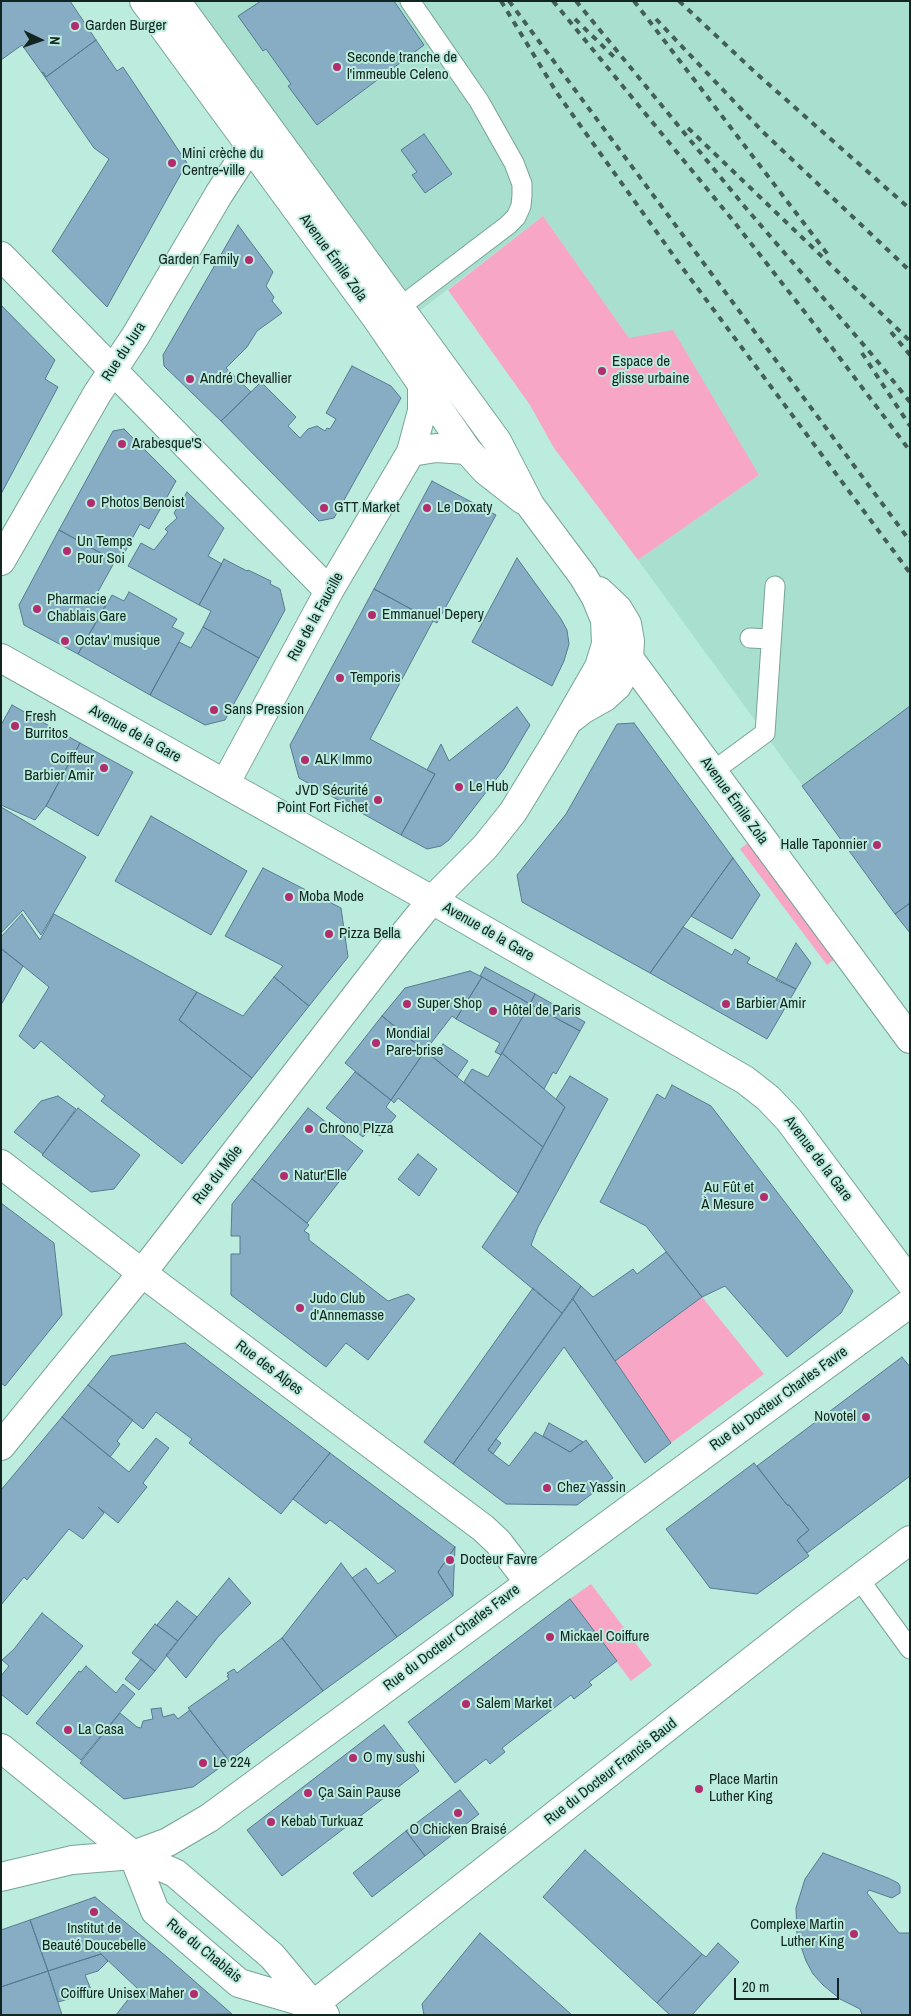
<!DOCTYPE html>
<meta charset="utf-8">
<style>
body{margin:0}
#map{position:relative;width:911px;height:2016px;overflow:hidden;background:#bcecdd;font-family:"Archivo Narrow",sans-serif}
canvas{display:block}
.frame{position:absolute;inset:0;border:2px solid #122520;pointer-events:none}
.north{position:absolute;left:15px;top:15px;width:50px;height:50px;-webkit-text-stroke:4px #bcecdd;paint-order:stroke;rotate:93deg;font-size:14px;font-weight:700;line-height:20px;text-align:center;color:#122520}
.north::after{content:'';display:block;margin:auto;width:18px;height:22px;background:#122520;clip-path:polygon(50% 0,100% 100%,50% 72%,0 100%)}
.scale{position:absolute;left:734px;top:1978px;width:105px;height:22px;box-sizing:border-box;border:2px solid #122520;border-top:0;padding-left:6px;font-size:15px;line-height:18px;white-space:nowrap;color:#122520;-webkit-text-stroke:4px #bcecdd;paint-order:stroke}
</style>
<div id="map">
<canvas width="911" height="2016"></canvas>
<div class="frame"></div>
<div class="north">N</div>
<div class="scale">20 m</div>
</div>
<script>
const ctx = document.querySelector('canvas').getContext('2d');
ctx.lineJoin = 'round';
function paint(path, color) { ctx.fillStyle = color; ctx.fill(path, 'evenodd'); }
const poly = rows => new Path2D(rows.map(r => 'M' + r).join(''));
function strokePath(path, color, width, dash) { ctx.strokeStyle = color; ctx.lineWidth = width; ctx.lineCap = dash ? 'butt' : 'round'; ctx.setLineDash(dash || []); ctx.stroke(path); }
function drawText(font, color, halo, rows, align = 'center') {
  ctx.font = font + ' "Archivo Narrow",sans-serif'; ctx.lineWidth = 4; ctx.setLineDash([]); ctx.textBaseline = 'middle'; ctx.strokeStyle = halo; ctx.fillStyle = color; for (const [text, x, y, turn = 0] of rows) {
    ctx.save(); ctx.translate(x, y); ctx.rotate((+turn || 0) * Math.PI / 180); ctx.textAlign = isNaN(turn) ? turn : align; if (halo) ctx.strokeText(text, 0, 0); ctx.fillText(text, 0, 0); ctx.restore();
  }
}
paint(poly([
 [176,1,910,1,910,933,638,560,759,475,629,338,543,216,409,319]
]), '#a8dfcf');
paint(poly([
 [543,216,629,338,673,330,759,475,638,560,554,448,530,405,448,290],
 [748,843,835,959,827,965,740,849],
 [702,1297,764,1374,671,1443,615,1361],
 [591,1584,652,1665,631,1681,570,1599]
]), '#f7a6c6');
const building = poly([
 [1,1,70,1,96,40,46,77,43,72,42,73,22,45,1,60,1,1],
 [261,1,394,1,424,45,317,125,288,86,291,84,266,49,263,51,238,16,261,1],
 [96,40,117,71,123,67,187,163,107,307,52,251,109,159,94,148,42,73,43,72,46,77,96,40],
 [424,134,452,174,425,193,412,175,417,172,401,150,424,134],
 [238,225,273,272,266,286,274,297,272,301,282,313,257,331,247,347,226,368,251,392,221,421,164,366,163,355,238,225],
 [1,305,55,360,45,379,58,387,1,494,1,305],
 [352,366,391,386,401,398,334,518,319,521,221,421,261,382,296,417,288,426,300,438,308,429,317,426,325,431,327,428,330,429,336,419,326,413,352,366],
 [124,429,176,481,149,529,140,524,119,563,59,530,113,431,124,429],
 [432,481,496,515,437,623,374,589,432,481],
 [187,492,224,528,208,556,222,564,199,605,128,566,141,543,154,550,168,532,165,529,177,518,174,513,187,492],
 [59,530,115,561,95,597,106,604,78,654,24,625,19,605,59,530],
 [517,558,561,619,567,630,569,644,564,661,552,686,472,642,517,558],
 [224,559,247,571,248,570,271,581,270,584,280,589,285,610,259,658,203,627,211,611,199,605,224,559],
 [374,589,433,621,370,739,435,774,401,835,299,778,290,745,374,589],
 [129,592,177,619,172,627,184,633,150,695,78,654,112,595,124,601,129,592],
 [203,627,259,658,225,720,205,725,150,695,179,642,191,648,203,627],
 [12,705,80,743,46,806,35,820,1,805,1,725,12,705],
 [910,706,910,903,895,914,802,786,910,706],
 [517,707,530,725,504,769,449,840,441,846,427,849,401,835,435,774,427,770,441,744,449,761,517,707],
 [634,723,733,858,650,973,522,902,517,875,566,814,617,724,634,723],
 [80,743,133,772,98,836,46,806,80,743],
 [1,807,86,857,41,935,23,910,1,933,1,807],
 [151,816,247,871,211,935,115,881,151,816],
 [733,858,760,895,732,939,691,916,733,858],
 [263,868,341,908,348,957,309,1006,274,977,283,966,225,936,263,868],
 [910,903,910,933,895,914,910,903],
 [22,914,40,940,54,914,197,992,179,1020,252,1078,182,1164,101,1101,105,1096,41,1041,34,1049,19,1036,49,987,1,948,1,937,22,914],
 [683,927,732,955,735,949,750,958,747,963,796,989,767,1039,650,973,683,927],
 [796,943,811,963,796,989,776,980,796,943],
 [1,949,23,966,1,1005,1,949],
 [485,967,535,994,530,1004,480,976,485,967],
 [470,971,482,977,456,1019,452,1016,425,1051,382,1016,405,988,470,971],
 [274,977,309,1006,252,1078,179,1020,197,992,243,1016,274,977],
 [482,977,530,1004,501,1055,495,1052,500,1043,456,1019,482,977],
 [535,994,585,1022,580,1031,530,1004,535,994],
 [530,1004,580,1031,556,1074,553,1072,544,1089,502,1053,530,1004],
 [382,1016,425,1051,391,1100,345,1063,382,1016],
 [443,1044,468,1061,457,1077,432,1056,443,1044],
 [425,1051,543,1147,518,1193,398,1098,394,1103,391,1100,425,1051],
 [502,1053,565,1107,543,1147,464,1082,472,1069,488,1077,502,1053],
 [355,1072,391,1100,386,1107,396,1116,380,1136,370,1129,363,1137,326,1108,355,1072],
 [570,1076,608,1099,538,1227,531,1245,581,1286,562,1313,482,1247,518,1193,565,1107,556,1099,570,1076],
 [672,1085,711,1106,853,1291,841,1313,787,1357,725,1286,702,1297,646,1226,600,1202,657,1094,665,1099,672,1085],
 [58,1096,76,1109,43,1154,14,1132,41,1101,58,1096],
 [78,1108,140,1155,114,1189,91,1192,42,1155,78,1108],
 [308,1108,363,1151,307,1223,252,1179,308,1108],
 [418,1154,437,1169,419,1196,398,1179,418,1154],
 [252,1179,309,1225,304,1231,309,1234,309,1240,388,1301,408,1294,415,1299,368,1360,346,1343,326,1367,231,1295,231,1254,240,1254,240,1236,231,1236,232,1204,252,1179],
 [1,1203,54,1243,62,1315,5,1386,1,1383,1,1203],
 [666,1252,702,1297,615,1361,573,1299,581,1286,593,1297,633,1269,637,1274,666,1252],
 [533,1288,562,1313,453,1464,424,1442,533,1288],
 [573,1299,671,1443,645,1463,564,1347,488,1450,509,1466,535,1432,570,1452,586,1440,613,1478,577,1505,506,1504,453,1464,573,1299],
 [185,1343,330,1453,281,1514,189,1443,192,1439,156,1412,143,1429,88,1385,111,1356,185,1343],
 [902,1357,910,1367,910,1476,807,1553,797,1540,809,1530,789,1505,787,1505,757,1466,902,1357],
 [88,1385,133,1420,117,1441,120,1444,110,1457,62,1417,88,1385],
 [62,1417,129,1472,156,1438,169,1448,143,1483,147,1487,118,1523,98,1507,104,1513,83,1539,69,1529,27,1580,24,1577,1,1605,1,1490,62,1417],
 [549,1423,583,1442,570,1452,543,1436,549,1423],
 [496,1439,501,1443,493,1454,488,1450,496,1439],
 [330,1453,455,1547,438,1572,453,1596,397,1637,352,1578,366,1568,378,1584,396,1571,330,1520,326,1524,293,1499,330,1453],
 [754,1463,787,1505,789,1505,809,1530,797,1540,809,1556,757,1594,710,1588,666,1529,754,1463],
 [455,1547,453,1596,438,1572,455,1547],
 [341,1563,397,1637,323,1691,282,1638,341,1563],
 [229,1578,251,1603,218,1637,186,1678,166,1655,229,1578],
 [570,1599,617,1661,589,1682,592,1685,574,1699,571,1695,502,1748,505,1752,490,1764,486,1759,455,1783,408,1722,570,1599],
 [177,1601,197,1617,178,1641,157,1625,177,1601],
 [42,1613,83,1646,27,1715,1,1694,1,1676,9,1666,2,1660,14,1649,42,1613],
 [155,1624,178,1641,155,1671,132,1653,155,1624],
 [282,1638,323,1691,229,1761,188,1708,229,1679,227,1676,229,1675,227,1673,234,1669,237,1673,282,1638],
 [141,1659,155,1671,139,1690,125,1679,141,1659],
 [86,1666,116,1693,123,1684,135,1694,81,1760,36,1723,79,1671,81,1672,86,1666],
 [161,1708,163,1717,174,1714,178,1719,190,1710,229,1761,193,1787,124,1799,80,1763,120,1713,137,1727,141,1728,143,1721,153,1719,151,1709,161,1708],
 [384,1725,419,1771,282,1876,247,1830,384,1725],
 [460,1790,479,1814,425,1856,406,1831,460,1790],
 [406,1831,425,1856,372,1897,353,1873,406,1831],
 [585,1850,702,1954,657,2003,543,1897,585,1850],
 [823,1853,888,1878,898,1883,900,1886,900,1893,892,1898,869,1890,867,1893,899,1933,910,1933,910,2015,862,2015,860,2009,840,1999,823,1985,813,1974,806,1961,797,1935,796,1908,805,1879,823,1853],
 [95,1897,167,1957,232,2014,116,2015,137,1988,101,1954,48,1971,30,1920,95,1897],
 [30,1920,48,1971,1,1987,1,1930,30,1920],
 [480,1933,572,2015,424,2015,422,2004,480,1933],
 [718,1943,739,1962,692,2015,670,2015,657,2003,702,1954,706,1957,718,1943],
 [101,1954,108,1961,98,1971,85,1975,92,1992,58,2002,48,1971,101,1954],
 [48,1971,62,2015,1,2015,1,1987,48,1971]
]);
paint(building, '#86adc3');
strokePath(building, '#567b90', 1);
const lane = poly([
 [400,307,508,225,516,217,521,206,522,195,522,184,514,163,479,101,410,1],
 [750,638,771,639],
 [712,772,765,733,775,586],
 [859,1579,910,1649]
]);
const street = poly([
 [1,256,329,591],
 [411,452,436,448,467,450],
 [1,561,97,394,136,335,219,194,250,146],
 [1,658,432,900,745,1080,768,1098,789,1120,910,1282],
 [629,658,910,1039],
 [225,784,329,591,411,452,422,411,422,382],
 [1,1164,142,1273,483,1528,498,1542,528,1581],
 [133,1855,168,1842,209,1818,910,1303],
 [313,2005,805,1619,910,1540]
]);
const secondary = poly([
 [144,1,377,319,467,450,486,471,523,500],
 [572,718,582,710,605,697,617,686,625,672,629,658,630,641,627,624,618,609,599,591],
 [1,1446,142,1273,397,943,432,900,485,847,513,812,557,740,599,667,606,644,605,620,596,598,583,576,530,505,497,441,176,1],
 [1,1748,133,1855,175,1873,272,1956,313,2005,325,2015],
 [133,1855,155,1911,239,1983,313,2005],
 [1,1877,72,1860,133,1855]
]);
strokePath(lane, '#77a497', 21);
strokePath(street, '#77a497', 30);
strokePath(secondary, '#77a497', 30);
strokePath(lane, '#fff', 19);
strokePath(street, '#fff', 28);
strokePath(secondary, '#fff', 28);
strokePath(poly([
 [501,1,557,93,681,266,910,573],
 [509,1,910,541],
 [553,1,735,223,818,329,910,451],
 [576,1,745,207,874,357,910,402],
 [634,1,829,256],
 [679,1,757,74,910,209],
 [575,19,614,57],
 [656,19,762,131,910,271],
 [688,128,910,341],
 [891,332,910,355],
 [862,353,910,426]
]), '#435f57', 4, [6, 6]);
for (const [x, y, r, color] of [
 [75,26,5,"#b22c70"],
 [337,67,5,"#b22c70"],
 [172,163,5,"#b22c70"],
 [249,260,5,"#b22c70"],
 [602,371,5,"#b22c70"],
 [190,379,5,"#b22c70"],
 [122,444,5,"#b22c70"],
 [91,503,5,"#b22c70"],
 [324,508,5,"#b22c70"],
 [427,508,5,"#b22c70"],
 [67,551,5,"#b22c70"],
 [37,609,5,"#b22c70"],
 [372,615,5,"#b22c70"],
 [65,641,5,"#b22c70"],
 [340,678,5,"#b22c70"],
 [214,710,5,"#b22c70"],
 [15,726,5,"#b22c70"],
 [305,760,5,"#b22c70"],
 [104,768,5,"#b22c70"],
 [459,787,5,"#b22c70"],
 [378,800,5,"#b22c70"],
 [877,845,5,"#b22c70"],
 [289,897,5,"#b22c70"],
 [329,934,5,"#b22c70"],
 [407,1004,5,"#b22c70"],
 [726,1004,5,"#b22c70"],
 [493,1011,5,"#b22c70"],
 [376,1043,5,"#b22c70"],
 [309,1129,5,"#b22c70"],
 [284,1176,5,"#b22c70"],
 [764,1197,5,"#b22c70"],
 [300,1308,5,"#b22c70"],
 [866,1417,5,"#b22c70"],
 [547,1488,5,"#b22c70"],
 [450,1560,5,"#b22c70"],
 [550,1637,5,"#b22c70"],
 [466,1704,5,"#b22c70"],
 [68,1730,5,"#b22c70"],
 [353,1758,5,"#b22c70"],
 [203,1763,5,"#b22c70"],
 [699,1789,5,"#b22c70"],
 [308,1793,5,"#b22c70"],
 [458,1813,5,"#b22c70"],
 [271,1822,5,"#b22c70"],
 [94,1912,5,"#b22c70"],
 [854,1934,5,"#b22c70"],
 [194,1994,5,"#b22c70"]
]) { const dot = new Path2D(); dot.arc(x, y, r, 0, 2 * Math.PI); ctx.fillStyle = color; ctx.fill(dot); strokePath(dot, '#bcecdd', 2); }
drawText('15px', '#122520', '#bcecdd', [
 ["Garden Burger",85,26],
 ["Seconde tranche de",347,58],
 ["l'immeuble Celeno",347,75],
 ["Mini crèche du",182,154],
 ["Centre-ville",182,171],
 ["Garden Family",239,260,"right"],
 ["Espace de",612,362],
 ["glisse urbaine",612,379],
 ["André Chevallier",200,379],
 ["Arabesque'S",132,444],
 ["Photos Benoist",101,503],
 ["GTT Market",334,508],
 ["Le Doxaty",437,508],
 ["Un Temps",77,542],
 ["Pour Soi",77,559],
 ["Pharmacie",47,600],
 ["Chablais Gare",47,617],
 ["Emmanuel Depery",382,615],
 ["Octav' musique",75,641],
 ["Temporis",350,678],
 ["Sans Pression",224,710],
 ["Fresh",25,717],
 ["Burritos",25,734],
 ["Coiffeur",94,759,"right"],
 ["Barbier Amir",94,776,"right"],
 ["ALK Immo",315,760],
 ["Le Hub",469,787],
 ["JVD Sécurité",368,791,"right"],
 ["Point Fort Fichet",368,808,"right"],
 ["Halle Taponnier",867,845,"right"],
 ["Moba Mode",299,897],
 ["Pizza Bella",339,934],
 ["Super Shop",417,1004],
 ["Barbier Amir",736,1004],
 ["Hôtel de Paris",503,1011],
 ["Mondial",386,1034],
 ["Pare-brise",386,1051],
 ["Chrono PIzza",319,1129],
 ["Natur'Elle",294,1176],
 ["Au Fût et",754,1188,"right"],
 ["À Mesure",754,1205,"right"],
 ["Judo Club",310,1299],
 ["d'Annemasse",310,1316],
 ["Novotel",856,1417,"right"],
 ["Chez Yassin",557,1488],
 ["Docteur Favre",460,1560],
 ["Mickael Coiffure",560,1637],
 ["Salem Market",476,1704],
 ["La Casa",78,1730],
 ["O my sushi",363,1758],
 ["Le 224",213,1763],
 ["Place Martin",709,1780],
 ["Luther King",709,1797],
 ["Ça Sain Pause",318,1793],
 ["Kebab Turkuaz",281,1822],
 ["O Chicken Braisé",458,1830,"center"],
 ["Complexe Martin",844,1925,"right"],
 ["Luther King",844,1942,"right"],
 ["Institut de",94,1929,"center"],
 ["Beauté Doucebelle",94,1946,"center"],
 ["Coiffure Unisex Maher",184,1994,"right"]
], 'left');
drawText('15px', '#122520', '#bcecdd', [
 ["Avenue Émile Zola",333,258,54],
 ["Rue du Jura",124,352,-57],
 ["Rue de la Faucille",316,617,-61],
 ["Avenue de la Gare",135,734,29],
 ["Avenue Émile Zola",734,801,54],
 ["Avenue de la Gare",488,932,30],
 ["Avenue de la Gare",818,1159,53],
 ["Rue du Môle",218,1175,-52],
 ["Rue des Alpes",269,1368,37],
 ["Rue du Docteur Charles Favre",779,1399,-36],
 ["Rue du Docteur Charles Favre",452,1638,-37],
 ["Rue du Docteur Francis Baud",611,1772,-38],
 ["Rue du Chablais",204,1951,39]
]);
</script>
